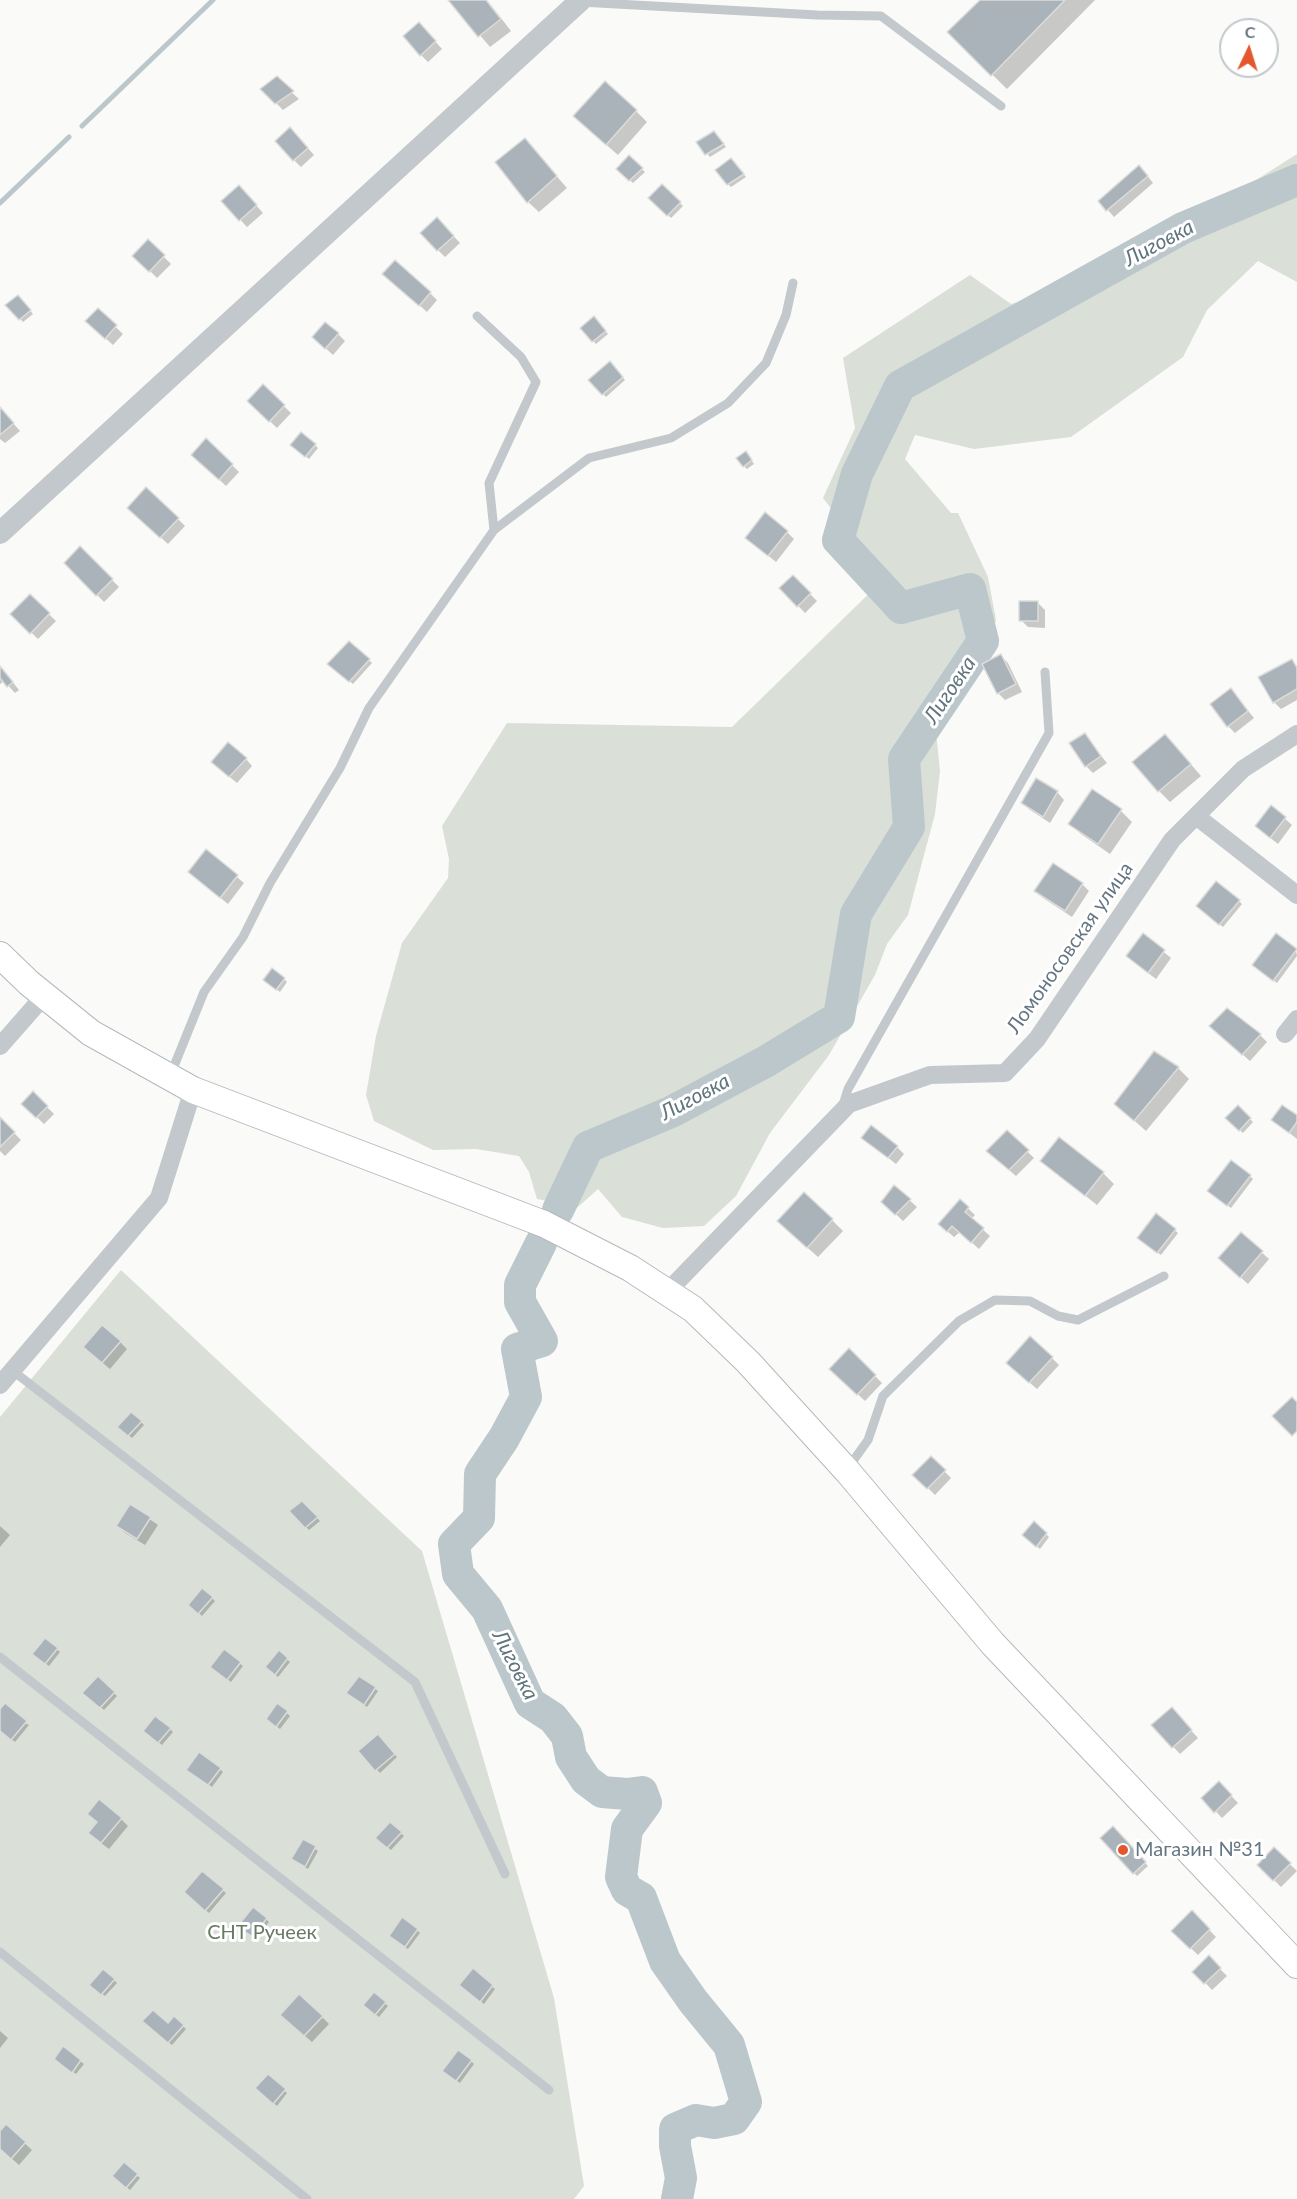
<!DOCTYPE html>
<meta charset="utf-8">
<style>
body{margin:0}
#map{position:relative;width:1297px;height:2199px;overflow:hidden;background:#fafaf8;font-family:Lato,sans-serif}
canvas{display:block}
.north{position:absolute;left:1219px;top:18px;width:60px;height:60px;box-sizing:border-box;background:#fff;border:2px solid #c1c8cd;border-radius:50%;rotate:4deg;font-size:16px;font-weight:700;line-height:24px;text-align:center;color:#657683}
.north::after{content:'';display:block;margin:auto;width:21px;height:27px;background:#e4572e;clip-path:polygon(50% 0,100% 100%,50% 72%,0 100%)}
</style>
<div id="map">
<canvas width="1297" height="2199"></canvas>
<div class="north">С</div>
</div>
<script>
const ctx = document.querySelector('canvas').getContext('2d');
ctx.lineJoin = 'round';
function paint(path, color) { ctx.fillStyle = color; ctx.fill(path, 'evenodd'); }
const poly = rows => new Path2D(rows.map(r => 'M' + r).join(''));
function strokePath(path, color, width, dash) { ctx.strokeStyle = color; ctx.lineWidth = width; ctx.lineCap = dash ? 'butt' : 'round'; ctx.setLineDash(dash || []); ctx.stroke(path); }
function drawText(font, color, halo, rows, align = 'center') {
  ctx.font = font + ' Lato,sans-serif'; ctx.lineWidth = 6; ctx.setLineDash([]); ctx.textBaseline = 'middle'; ctx.strokeStyle = halo; ctx.fillStyle = color; for (const [text, x, y, turn = 0] of rows) {
    ctx.save(); ctx.translate(x, y); ctx.rotate((+turn || 0) * Math.PI / 180); ctx.textAlign = isNaN(turn) ? turn : align; if (halo) ctx.strokeText(text, 0, 0); ctx.fillText(text, 0, 0); ctx.restore();
  }
}
paint(poly([
 [1297,154,1297,282,1258,261,1207,310,1183,357,1071,437,974,449,915,435,905,459,951,513,958,513,988,577,996,620,994,627,940,677,933,702,940,771,935,814,908,915,887,944,875,975,829,1055,770,1133,736,1196,704,1226,663,1228,622,1217,598,1189,578,1207,537,1199,529,1172,519,1156,476,1149,433,1150,374,1121,366,1095,376,1036,402,943,448,878,449,859,442,826,507,723,732,727,885,578,823,498,855,428,843,358,970,275,1011,304,1099,280],
 [121,1270,422,1551,554,1998,584,2186,574,2199,0,2199,0,1417]
]), '#dadfd7');
paint(poly([
 [450,0,487,0,511,31,490,47],
 [982,0,1095,0,1007,89,949,32],
 [426,31,442,49,428,62,421,55],
 [276,78,299,99,283,110,262,89],
 [636,111,647,122,618,155,586,127],
 [297,136,314,155,301,167,294,160],
 [717,136,726,147,710,157,698,142],
 [525,140,567,188,539,212,528,202],
 [629,157,645,172,633,183,618,169],
 [731,160,746,177,731,187,728,184],
 [1146,174,1153,183,1114,217,1100,201],
 [662,186,683,206,671,218,650,198],
 [246,194,263,213,247,227,223,201],
 [444,226,460,243,445,257,438,250],
 [148,241,171,264,157,278,134,255],
 [392,281,430,293,437,300,427,312],
 [18,297,33,314,23,322,7,305],
 [98,310,123,334,113,345,94,328],
 [594,318,608,334,596,344,582,328],
 [338,334,345,341,333,355,321,344],
 [610,363,625,380,606,397,590,380],
 [263,386,291,413,277,428,249,401],
 [0,408,20,431,5,443,0,439],
 [315,445,318,448,309,459,295,447],
 [749,456,754,464,747,469,744,466],
 [200,461,232,465,239,472,226,486],
 [136,515,178,519,185,526,168,544],
 [787,532,794,539,776,562,754,544],
 [80,548,119,587,104,602,66,563],
 [793,577,817,601,805,613,781,588],
 [30,596,56,621,38,639,12,614],
 [1038,603,1045,610,1045,628,1028,627,1021,620],
 [349,643,372,663,353,684,332,667],
 [1001,656,1008,663,1022,692,1005,700,998,693],
 [1292,661,1297,666,1297,700,1281,709,1274,702],
 [0,666,19,690,15,693,4,681,0,684],
 [1231,690,1254,718,1235,733,1228,726],
 [1084,735,1107,763,1093,773,1086,766],
 [1176,747,1201,776,1170,802,1159,791],
 [246,759,252,766,237,783,220,769],
 [1036,780,1057,792,1064,800,1050,823,1030,810,1023,803],
 [1092,791,1121,811,1132,822,1110,854,1081,834,1070,823],
 [1272,807,1292,825,1278,844,1264,833],
 [206,851,244,883,228,904,197,879],
 [1082,884,1089,891,1072,917,1043,898,1036,891],
 [1239,901,1242,904,1223,927,1201,909],
 [1143,935,1171,958,1156,979,1135,963],
 [1296,950,1297,956,1277,983,1257,968],
 [284,979,287,982,280,992,268,983],
 [1218,1033,1260,1035,1267,1042,1250,1061],
 [1154,1053,1178,1068,1189,1079,1146,1131,1127,1114],
 [33,1093,54,1114,44,1124,23,1104],
 [1238,1107,1253,1122,1243,1133,1227,1118],
 [1297,1117,1297,1139,1273,1120],
 [0,1119,21,1140,5,1156,0,1151],
 [1007,1132,1034,1158,1016,1176,995,1158],
 [863,1138,897,1147,904,1154,896,1164],
 [1042,1161,1103,1173,1114,1184,1097,1205],
 [1250,1176,1253,1179,1231,1208,1212,1194],
 [895,1187,917,1207,903,1221,883,1202],
 [960,1201,975,1215,971,1219,990,1236,979,1249,960,1232,954,1237,947,1231],
 [1157,1215,1178,1233,1161,1255,1142,1241],
 [832,1220,843,1231,818,1257,790,1232],
 [1241,1234,1269,1259,1248,1284,1227,1265],
 [120,1342,127,1349,110,1369,92,1354],
 [849,1350,882,1383,865,1401,831,1369],
 [1052,1358,1059,1365,1037,1389,1015,1370],
 [141,1422,144,1425,132,1438,119,1427],
 [931,1458,951,1478,935,1495,915,1475],
 [302,1503,320,1521,309,1530,291,1512],
 [131,1506,158,1525,145,1545,125,1533,118,1526],
 [1034,1523,1049,1537,1040,1549,1024,1535],
 [0,1526,10,1535,0,1547],
 [203,1590,215,1601,202,1616,190,1605],
 [57,1649,60,1652,49,1666,37,1657],
 [224,1651,243,1666,231,1682,215,1670],
 [279,1652,290,1662,278,1677,267,1667],
 [98,1678,117,1696,104,1710,84,1693],
 [360,1678,378,1691,367,1707,351,1696],
 [278,1705,290,1716,280,1729,271,1722],
 [0,1711,29,1725,15,1742,0,1730],
 [1178,1716,1198,1738,1180,1754,1153,1725],
 [170,1729,173,1732,162,1745,148,1734],
 [377,1736,397,1757,380,1773,360,1751],
 [220,1769,223,1772,212,1787,191,1772],
 [1219,1783,1238,1803,1222,1818,1203,1798],
 [121,1819,128,1826,109,1849,97,1840,99,1822],
 [390,1824,404,1836,391,1850,380,1841],
 [1113,1828,1148,1866,1137,1876,1102,1838],
 [303,1841,318,1851,308,1869,296,1862],
 [1274,1849,1297,1871,1281,1887,1259,1865],
 [202,1873,226,1893,209,1913,186,1892],
 [1192,1912,1216,1937,1198,1955,1173,1931],
 [266,1919,269,1922,256,1939,242,1930],
 [417,1930,420,1933,408,1949,394,1939],
 [1209,1958,1227,1976,1212,1990,1195,1972],
 [473,1971,495,1989,484,2004,464,1988],
 [114,1980,117,1983,105,1996,94,1988],
 [374,1994,388,2006,379,2017,368,2008],
 [322,2017,329,2024,312,2042,289,2022],
 [174,2018,186,2029,172,2045,147,2024,168,2025],
 [0,2031,8,2038,0,2048],
 [63,2048,84,2064,76,2074,59,2062],
 [471,2061,474,2064,460,2083,447,2074],
 [268,2076,287,2093,277,2106,257,2088],
 [6,2126,32,2150,19,2165,0,2148,0,2133],
 [124,2164,140,2178,130,2190,114,2176]
]), '#0003');
strokePath(poly([
 [82,126,213,0],
 [0,203,69,137]
]), '#bbc7cb', 5);
strokePath(poly([
 [558,1210,588,1147,671,1112,765,1062,839,1017,856,914,909,827,904,759,983,641,970,589,901,608,838,540,857,474,900,386,1183,228,1297,180],
 [541,1243,520,1285,520,1302,542,1341,517,1349,526,1397,504,1438,480,1474,479,1518,454,1544,458,1574,487,1609,530,1703,553,1718,567,1736,571,1757,586,1780,602,1792,627,1794,642,1792,646,1803,627,1829,621,1877,627,1890,641,1898,665,1961,693,2001,729,2045,746,2102,734,2119,714,2123,696,2120,675,2129,675,2146,681,2178,677,2199]
]), '#bbc7cb', 32);
const building = poly([
 [448,0,486,0,501,19,478,37,448,0],
 [980,0,1065,0,991,76,947,32,980,0],
 [419,22,436,41,420,56,403,36,419,22],
 [277,76,294,91,275,104,260,89,277,76],
 [605,81,637,110,606,145,573,116,605,81],
 [290,127,308,148,293,161,275,141,290,127],
 [714,131,724,144,705,155,696,142,714,131],
 [525,138,557,176,527,203,495,162,525,138],
 [629,155,643,168,629,181,616,169,629,155],
 [731,158,744,174,727,185,715,170,731,158],
 [1139,165,1148,176,1106,211,1098,201,1139,165],
 [662,184,681,202,667,216,648,198,662,184],
 [239,185,257,205,239,221,221,201,239,185],
 [437,217,454,236,437,251,420,233,437,217],
 [148,239,165,255,149,272,132,256,148,239],
 [395,260,431,292,419,306,382,274,395,260],
 [18,295,31,310,19,320,5,305,18,295],
 [98,308,117,325,105,339,85,321,98,308],
 [594,316,606,331,592,342,580,328,594,316],
 [325,322,339,333,325,349,312,337,325,322],
 [610,361,623,377,602,395,588,380,610,361],
 [263,384,285,405,269,422,247,401,263,384],
 [0,407,14,423,0,435,0,407],
 [301,432,316,444,305,457,290,445,301,432],
 [206,438,233,464,219,480,191,455,206,438],
 [746,451,752,460,743,467,736,458,746,451],
 [146,487,179,518,160,538,127,508,146,487],
 [765,512,788,531,768,556,745,538,765,512],
 [80,546,113,579,96,596,64,563,80,546],
 [793,575,811,593,797,607,779,588,793,575],
 [30,594,50,613,30,634,10,614,30,594],
 [1019,601,1038,601,1038,621,1019,621,1019,601],
 [349,641,370,659,349,682,327,664,349,641],
 [1001,654,1016,684,997,694,982,664,1001,654],
 [1292,659,1297,668,1297,689,1273,703,1258,677,1292,659],
 [0,666,13,682,7,687,0,678,0,666],
 [1231,688,1248,711,1227,727,1210,704,1231,688],
 [1085,733,1101,756,1085,767,1069,743,1085,733],
 [1165,734,1191,764,1158,792,1132,762,1165,734],
 [228,742,247,758,229,777,211,762,228,742],
 [1036,778,1058,791,1043,817,1021,803,1036,778],
 [1092,789,1122,809,1098,844,1068,824,1092,789],
 [1271,805,1286,817,1270,838,1255,826,1271,805],
 [206,849,238,875,220,898,188,872,206,849],
 [1053,863,1083,883,1065,911,1034,891,1053,863],
 [1216,881,1240,900,1219,925,1196,906,1216,881],
 [1143,933,1165,950,1148,973,1126,956,1143,933],
 [1276,933,1297,949,1273,981,1252,965,1276,933],
 [272,968,285,978,276,990,263,980,272,968],
 [1227,1008,1261,1034,1242,1055,1209,1026,1227,1008],
 [1154,1051,1179,1067,1134,1121,1114,1104,1154,1051],
 [33,1091,48,1106,36,1118,21,1104,33,1091],
 [1238,1105,1251,1118,1239,1131,1225,1118,1238,1105],
 [1282,1105,1297,1115,1297,1122,1289,1133,1271,1120,1282,1105],
 [0,1117,15,1132,0,1147,0,1117],
 [871,1125,898,1146,888,1158,861,1138,871,1125],
 [1007,1130,1029,1150,1009,1170,986,1151,1007,1130],
 [1059,1137,1104,1172,1085,1196,1040,1161,1059,1137],
 [1231,1160,1251,1175,1227,1206,1207,1191,1231,1160],
 [894,1185,911,1199,895,1215,881,1202,894,1185],
 [804,1192,833,1219,807,1248,777,1221,804,1192],
 [960,1199,969,1207,965,1212,984,1228,971,1243,952,1226,947,1232,938,1224,960,1199],
 [1156,1213,1176,1229,1157,1253,1137,1238,1156,1213],
 [1241,1232,1263,1251,1240,1278,1218,1258,1241,1232],
 [102,1325,121,1341,102,1363,83,1347,102,1325],
 [1030,1336,1053,1357,1029,1383,1006,1363,1030,1336],
 [849,1348,876,1375,857,1395,829,1369,849,1348],
 [1292,1397,1297,1402,1297,1431,1292,1436,1272,1416,1292,1397],
 [131,1412,142,1421,128,1436,117,1427,131,1412],
 [931,1456,946,1470,927,1489,912,1475,931,1456],
 [302,1501,318,1517,305,1528,289,1511,302,1501],
 [130,1504,151,1517,137,1539,116,1526,130,1504],
 [1034,1521,1047,1533,1036,1547,1022,1535,1034,1521],
 [202,1588,213,1597,198,1614,188,1605,202,1588],
 [45,1638,58,1648,45,1664,32,1654,45,1638],
 [224,1649,241,1662,227,1680,210,1667,224,1649],
 [279,1650,288,1658,275,1675,265,1667,279,1650],
 [98,1676,115,1692,100,1708,82,1693,98,1676],
 [359,1676,376,1687,364,1705,346,1693,359,1676],
 [5,1703,27,1721,11,1740,0,1731,0,1709,5,1703],
 [277,1703,288,1711,276,1727,266,1719,277,1703],
 [1172,1707,1192,1730,1172,1748,1151,1725,1172,1707],
 [155,1716,171,1728,158,1743,143,1731,155,1716],
 [378,1734,395,1754,375,1771,358,1751,378,1734],
 [199,1752,221,1768,208,1785,186,1770,199,1752],
 [1219,1781,1232,1795,1214,1813,1201,1798,1219,1781],
 [99,1799,122,1818,101,1843,88,1833,97,1822,87,1814,99,1799],
 [390,1822,402,1832,387,1848,375,1838,390,1822],
 [1113,1826,1146,1862,1133,1874,1100,1838,1113,1826],
 [303,1839,316,1846,305,1867,291,1859,303,1839],
 [1274,1847,1291,1863,1273,1881,1257,1865,1274,1847],
 [202,1871,224,1889,205,1911,184,1892,202,1871],
 [253,1907,267,1918,253,1937,237,1927,253,1907],
 [1192,1910,1210,1929,1190,1949,1171,1931,1192,1910],
 [402,1917,418,1929,405,1947,389,1936,402,1917],
 [1209,1955,1221,1968,1204,1984,1192,1972,1209,1955],
 [473,1968,493,1985,480,2002,459,1985,473,1968],
 [103,1969,115,1979,101,1995,89,1985,103,1969],
 [374,1992,386,2002,375,2015,363,2005,374,1992],
 [299,1994,323,2016,304,2036,280,2015,299,1994],
 [153,2010,168,2023,174,2016,184,2025,168,2043,142,2021,153,2010],
 [63,2046,81,2060,72,2073,54,2059,63,2046],
 [458,2050,472,2060,456,2081,442,2071,458,2050],
 [268,2074,286,2089,273,2104,255,2088,268,2074],
 [6,2124,26,2142,11,2159,0,2149,0,2131,6,2124],
 [124,2162,138,2174,126,2188,112,2176,124,2162]
]);
paint(building, '#aab3b9');
strokePath(building, '#dcdcda', 1.5);
const secondary = poly([
 [0,955,29,983,91,1033,193,1090,544,1224,630,1268,693,1309,748,1362,848,1472,993,1644,1297,1965]
]);
strokePath(secondary, '#b3babf', 28);
strokePath(poly([
 [580,2,817,15,881,16,1001,106],
 [477,316,521,357,536,382,489,483,494,530],
 [170,1076,204,992,243,937,270,883,340,768,369,708,494,530,589,458,671,438,728,403,766,363,786,315,793,283],
 [843,1105,848,1089,1049,733,1045,672],
 [13,1371,415,1682,505,1874],
 [848,1468,868,1440,883,1396,959,1321,995,1300,1030,1301,1058,1316,1078,1320,1164,1276],
 [0,1657,549,2090],
 [0,1952,307,2199]
]), '#c3c8cc', 9);
strokePath(poly([
 [1196,816,1297,895],
 [1285,1034,1297,1019],
 [0,1046,44,996],
 [667,1292,849,1104,930,1075,1005,1073,1037,1039,1172,840,1243,769,1297,734],
 [0,1385,159,1198,193,1090]
]), '#c3c8cc', 18);
strokePath(poly([
 [0,533,581,0]
]), '#c3c8cc', 22);
strokePath(secondary, '#fff', 26);
for (const [x, y, r, color] of [
 [1123,1850,6,"#e4572e"]
]) { const dot = new Path2D(); dot.arc(x, y, r, 0, 2 * Math.PI); ctx.fillStyle = color; ctx.fill(dot); strokePath(dot, '#fff', 2); }
drawText('20px', '#657683', '#fff', [
 ["Ломоносовская улица",1070,948,-55]
]);
drawText('20px', '#657683', '#fff', [
 ["Магазин №31",1135,1850]
], 'left');
drawText('20px', '#687a64', '#fff', [
 ["СНТ Ручеек",262,1933]
]);
drawText('italic 21px', '#60757c', '#fff', [
 ["Лиговка",1159,243,-28],
 ["Лиговка",950,690,-56],
 ["Лиговка",695,1097,-28],
 ["Лиговка",515,1665,63]
]);
</script>
